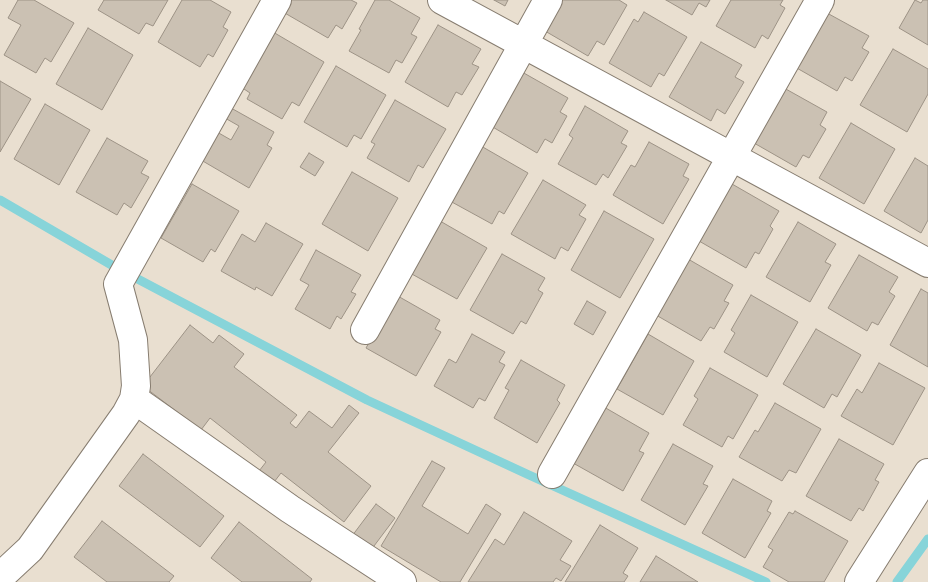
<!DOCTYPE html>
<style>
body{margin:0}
canvas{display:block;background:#e9dfd0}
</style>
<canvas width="928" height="582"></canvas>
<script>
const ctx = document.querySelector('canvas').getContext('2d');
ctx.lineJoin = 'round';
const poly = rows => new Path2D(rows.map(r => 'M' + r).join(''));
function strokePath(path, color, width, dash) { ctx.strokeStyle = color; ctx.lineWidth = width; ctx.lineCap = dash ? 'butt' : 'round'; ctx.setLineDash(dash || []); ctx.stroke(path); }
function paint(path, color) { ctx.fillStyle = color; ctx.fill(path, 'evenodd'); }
strokePath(poly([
 [0,200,115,267,367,400,529,475,766,582],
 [897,582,928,539]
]), '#87d4d9', 9);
const building = poly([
 [18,0,34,0,74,23,51,62,45,58,36,73,4,55,21,25,8,18,18,0],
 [104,0,168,0,153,26,146,23,139,34,98,10,104,0],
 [182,0,210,0,231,12,223,27,228,30,213,57,208,54,200,67,158,42,182,0],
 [290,0,351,0,357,3,342,29,336,25,328,38,283,12,290,0],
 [375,0,389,0,420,18,411,34,417,37,402,63,396,60,389,73,349,51,361,30,359,29,375,0],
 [494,0,508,0,505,6,494,0],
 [562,0,619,0,627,5,604,45,597,41,588,56,545,31,562,0],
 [666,0,710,0,706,7,699,3,692,15,666,0],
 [731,0,783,0,780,5,785,8,768,39,762,35,755,48,716,26,731,0],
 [915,0,921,3,923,0,928,0,928,45,899,28,915,0],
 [644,12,687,37,664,76,659,73,651,87,609,63,634,19,638,22,644,12],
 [827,13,869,36,862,48,869,52,852,81,845,77,837,91,795,67,827,13],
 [438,25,481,49,472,64,479,67,462,95,456,92,448,107,405,82,438,25],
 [88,28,133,55,102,110,56,84,88,28],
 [273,32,324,62,299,106,292,102,282,119,247,99,250,93,241,87,273,32],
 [701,42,742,65,735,77,744,82,725,114,717,109,711,121,669,97,701,42],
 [893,49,928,69,928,94,907,132,860,105,893,49],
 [336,66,386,95,361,139,354,135,347,147,304,122,336,66],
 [522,72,568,98,560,112,567,116,552,143,545,139,537,153,491,126,522,72],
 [0,81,31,99,0,152,0,81],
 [784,88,827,112,820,125,826,129,809,158,803,155,796,167,754,143,784,88],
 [395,100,446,129,423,168,418,165,409,182,367,158,375,144,371,142,395,100],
 [45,104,90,130,59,185,14,159,45,104],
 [585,106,628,131,621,143,627,146,608,178,603,174,596,185,558,164,573,138,569,135,585,106],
 [231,108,274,132,267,145,272,148,249,188,201,160,217,132,231,140,239,126,225,118,231,108],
 [851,123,895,149,864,204,819,178,851,123],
 [107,138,148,161,141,173,149,177,131,208,124,203,117,215,76,192,107,138],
 [649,142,689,164,683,176,689,179,663,224,613,195,631,165,635,167,649,142],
 [481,146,528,173,504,214,499,211,492,224,450,201,481,146],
 [309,153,324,162,315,176,300,167,309,153],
 [915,158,928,166,928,220,921,233,884,211,915,158],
 [352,172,398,198,368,251,322,224,352,172],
 [543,180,586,205,579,215,586,219,568,251,561,247,555,259,511,234,543,180],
 [192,184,239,211,215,252,211,249,203,262,161,238,192,184],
 [732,184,779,211,770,226,773,229,759,254,755,252,746,268,699,241,732,184],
 [604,211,654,239,620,298,571,270,604,211],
 [440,221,487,248,457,299,410,273,440,221],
 [798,222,836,244,825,262,831,265,810,302,766,277,798,222],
 [266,223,303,244,272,296,256,287,255,290,221,271,242,234,255,242,266,223],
 [316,250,361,275,351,292,356,294,341,319,337,316,330,329,295,309,309,285,300,280,316,250],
 [502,254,545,278,538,290,543,293,526,324,521,321,513,334,470,310,502,254],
 [859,255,898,277,889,292,895,296,878,325,872,322,867,331,828,308,859,255],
 [688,259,733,285,724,301,729,303,714,329,710,327,701,341,656,315,688,259],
 [921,289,928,293,928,367,890,345,921,289],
 [396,295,440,320,435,329,441,332,416,376,366,348,396,295],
 [751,295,798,322,767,377,724,352,735,333,731,330,751,295],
 [587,301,606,312,593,335,574,324,587,301],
 [190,325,213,343,219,335,244,354,234,367,297,415,290,423,296,428,309,411,332,428,349,405,359,413,328,452,371,486,344,522,281,473,271,486,256,475,266,462,210,418,201,430,143,386,190,325],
 [816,329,861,355,837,397,832,394,824,408,783,384,816,329],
 [472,334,505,352,499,362,505,365,485,401,479,398,473,408,434,386,449,359,456,363,472,334],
 [648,334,694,361,663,415,617,389,648,334],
 [521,360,565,385,557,400,560,403,537,443,494,418,509,390,505,388,521,360],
 [879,363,925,388,893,445,841,416,857,389,862,393,879,363],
 [710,368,758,395,733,439,728,436,722,447,683,425,698,399,694,396,710,368],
 [775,403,821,429,796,473,789,470,782,481,739,457,755,430,758,432,775,403],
 [604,407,649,433,639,451,644,453,623,491,573,463,604,407],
 [839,439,884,464,875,480,879,482,863,511,859,508,851,521,806,496,839,439],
 [673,444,713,466,703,484,708,486,685,525,641,500,673,444],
 [143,454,224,516,200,547,119,486,143,454],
 [432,461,445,468,422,506,468,534,486,504,501,514,460,582,441,582,381,546,432,461],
 [733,479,772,501,767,511,771,513,745,558,702,533,733,479],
 [376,504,395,518,368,554,349,540,376,504],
 [795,511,848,541,824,582,789,582,763,567,773,550,768,547,789,512,793,514,795,511],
 [524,512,572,541,560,560,571,566,561,581,556,578,553,582,468,582,495,539,504,545,524,512],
 [102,521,174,576,169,582,107,582,74,557,102,521],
 [239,522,312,579,310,582,242,582,211,558,239,522],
 [600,525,638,548,623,573,628,576,624,582,565,582,600,525],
 [656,556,698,582,640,582,656,556]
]);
paint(building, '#cbc1b3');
strokePath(building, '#9d9386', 1);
const minor = poly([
 [442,0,928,263],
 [365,330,548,0],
 [134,399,290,509,402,582],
 [552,474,820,0],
 [0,577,30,549,126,414,134,399,136,386,133,340,118,284,277,0],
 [859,582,928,473]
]);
strokePath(minor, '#877d70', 30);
strokePath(minor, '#fff', 28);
</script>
